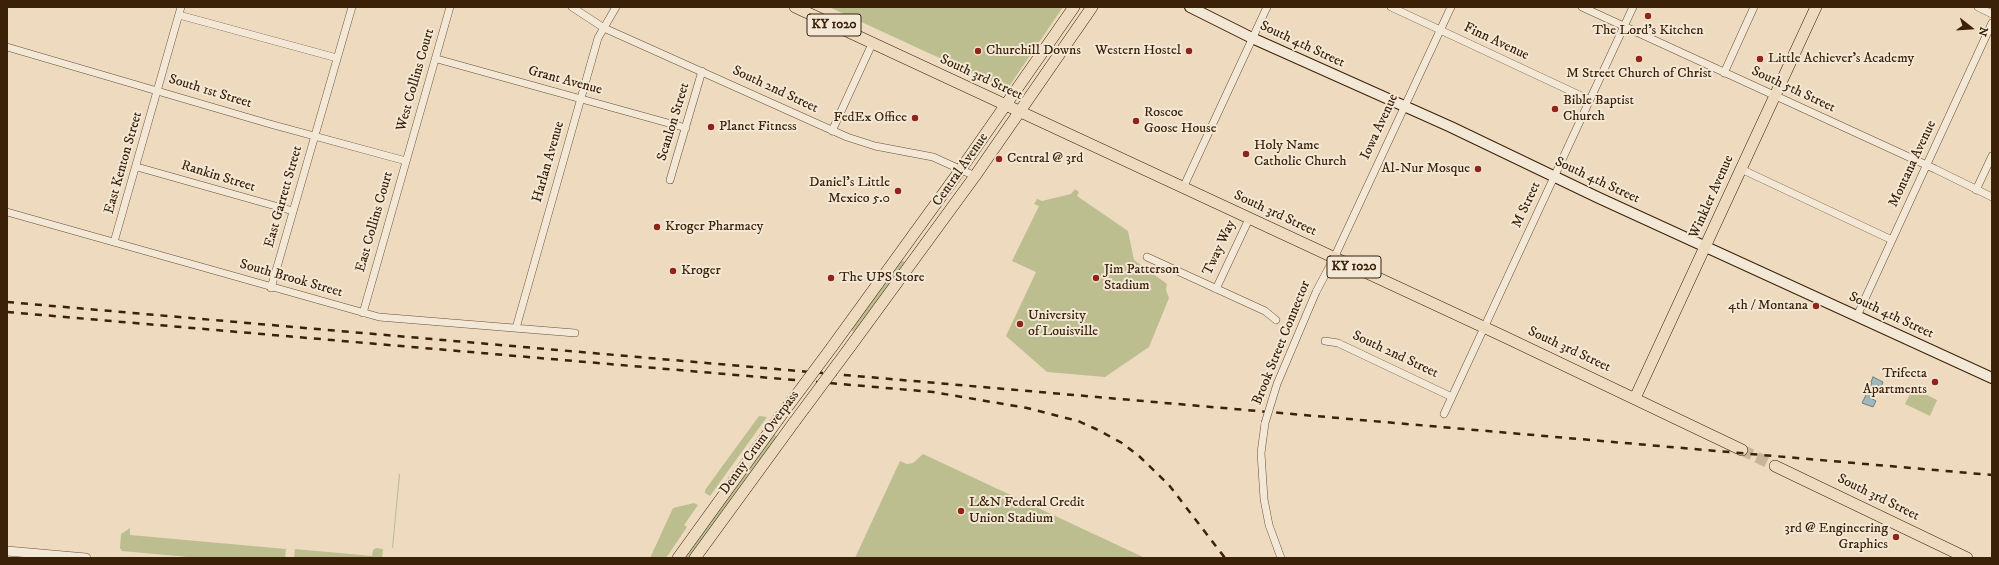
<!DOCTYPE html>
<meta charset="utf-8">
<style>
body{margin:0}
#map{position:relative;width:1999px;height:565px;overflow:hidden;background:#eddabf;font-family:"IM FELL DW Pica",serif}
canvas{display:block}
.frame{position:absolute;inset:0;border:8px solid #3a2108;pointer-events:none}
.north{position:absolute;left:1951px;top:8px;width:40px;height:40px;-webkit-text-stroke:3px #f3e7d5;paint-order:stroke;rotate:107deg;font-size:11px;font-weight:700;line-height:16px;text-align:center;color:#3a2108}
.north::after{content:'';display:block;margin:auto;width:14px;height:18px;background:#3a2108;clip-path:polygon(50% 0,100% 100%,50% 72%,0 100%)}
</style>
<div id="map">
<canvas width="1999" height="565"></canvas>
<div class="frame"></div>
<div class="north">N</div>
</div>
<script>
const ctx = document.querySelector('canvas').getContext('2d');
ctx.lineJoin = 'round';
function paint(path, color) { ctx.fillStyle = color; ctx.fill(path, 'evenodd'); }
const poly = rows => new Path2D(rows.map(r => 'M' + r).join(''));
function strokePath(path, color, width, dash) { ctx.strokeStyle = color; ctx.lineWidth = width; ctx.lineCap = dash ? 'butt' : 'round'; ctx.setLineDash(dash || []); ctx.stroke(path); }
function drawText(font, color, halo, rows, align = 'center') {
  ctx.font = font + ' "IM FELL DW Pica",serif'; ctx.lineWidth = 4; ctx.setLineDash([]); ctx.textBaseline = 'middle'; ctx.strokeStyle = halo; ctx.fillStyle = color; for (const [text, x, y, turn = 0] of rows) {
    ctx.save(); ctx.translate(x, y); ctx.rotate((+turn || 0) * Math.PI / 180); ctx.textAlign = isNaN(turn) ? turn : align; if (halo) ctx.strokeText(text, 0, 0); ctx.fillText(text, 0, 0); ctx.restore();
  }
}
paint(poly([
 [829,7,1063,7,1010,85,1000,86],
 [1075,189,1079,192,1077,196,1128,231,1134,260,1167,284,1166,290,1169,298,1149,347,1105,377,1047,372,1006,336,1036,272,1012,261,1039,206,1034,204,1037,199,1042,201,1071,194],
 [901,260,905,262,854,332,850,329],
 [1913,388,1937,400,1930,416,1905,404],
 [759,416,767,417,710,496,705,493,705,490],
 [773,433,777,437,689,558,683,558],
 [923,454,1145,558,855,558,900,461,907,464,913,463],
 [399,473,400,475,393,548,392,548],
 [694,503,698,505,684,525,687,527,666,558,650,558,673,508],
 [130,528,130,535,286,549,285,558,199,558,122,551,120,548,121,534],
 [376,548,383,549,382,558,294,558,295,549,372,556,373,550]
]), '#bcbe90');
const water = poly([
 [1873,377,1883,382,1881,387,1877,385,1873,397,1870,395,1869,397,1876,401,1873,407,1862,403,1872,383,1871,382,1873,377]
]);
paint(water, '#9eb8bd');
strokePath(water, '#767c75', 1);
strokePath(poly([
 [1742,450,1775,466]
]), '#c9b59a', 11, [11, 5.5]);
const minor = poly([
 [572,7,604,28,847,137,875,146,933,157,975,176],
 [1391,7,1590,100],
 [1582,7,1935,169,1992,197],
 [1978,7,1992,14],
 [179,15,337,58],
 [7,47,270,124,406,161],
 [437,59,686,128],
 [1724,73,1754,7],
 [832,131,872,44],
 [137,167,293,211],
 [1741,169,1892,240],
 [670,180,702,71],
 [1183,188,1267,7],
 [1976,190,1992,156],
 [7,212,379,317,575,333],
 [114,242,181,7],
 [1147,257,1265,311,1276,320],
 [271,288,352,7],
 [1216,289,1249,219],
 [1316,292,1334,258,1451,7],
 [363,313,450,7],
 [1857,316,1992,23],
 [516,328,598,38,616,7],
 [1325,341,1338,343,1452,397],
 [1444,414,1633,7],
 [1265,423,1261,453,1264,499,1269,525,1281,558]
]);
const tertiary = poly([
 [7,551,86,558]
]);
const secondary = poly([
 [1190,7,1252,38,1451,127,1599,198,1992,378]
]);
const primary = poly([
 [795,7,1505,337,1742,450],
 [832,347,961,169,1074,7],
 [850,347,975,176,1092,7],
 [1635,398,1816,7],
 [1775,466,1967,558],
 [678,558,777,421],
 [695,558,795,421]
]);
strokePath(minor, '#674f36', 8);
strokePath(tertiary, '#674f36', 10);
strokePath(secondary, '#3a2108', 12);
strokePath(primary, '#3a2108', 12);
strokePath(minor, '#f3e7d5', 7);
strokePath(tertiary, '#f3e7d5', 9);
strokePath(secondary, '#f3e7d5', 10);
strokePath(primary, '#eddabf', 11);
strokePath(poly([
 [7,302,1992,475],
 [7,312,933,392,1027,408,1078,421,1096,429,1122,443,1139,456,1169,485,1225,558]
]), '#3a2108', 2.5, [7, 7]);
const minorBridge = poly([
 [1265,423,1277,384,1316,292]
]);
const primaryBridge = poly([
 [777,421,832,347],
 [795,421,850,347]
]);
strokePath(minorBridge, '#674f36', 8, []);
strokePath(primaryBridge, '#3a2108', 12, []);
strokePath(minorBridge, '#f3e7d5', 7);
strokePath(primaryBridge, '#eddabf', 11);
for (const [x, y, r, color] of [
 [1648,16,4,"#8f2418"],
 [978,51,4,"#8f2418"],
 [1189,51,4,"#8f2418"],
 [1639,59,4,"#8f2418"],
 [1760,59,4,"#8f2418"],
 [1555,109,4,"#8f2418"],
 [915,118,4,"#8f2418"],
 [1136,121,4,"#8f2418"],
 [711,127,4,"#8f2418"],
 [1246,154,4,"#8f2418"],
 [999,159,4,"#8f2418"],
 [1478,169,4,"#8f2418"],
 [898,191,4,"#8f2418"],
 [657,227,4,"#8f2418"],
 [673,271,4,"#8f2418"],
 [831,278,4,"#8f2418"],
 [1096,278,4,"#8f2418"],
 [1816,306,4,"#8f2418"],
 [1020,324,4,"#8f2418"],
 [1935,382,4,"#8f2418"],
 [961,511,4,"#8f2418"],
 [1896,537,4,"#8f2418"]
]) { const dot = new Path2D(); dot.arc(x, y, r, 0, 2 * Math.PI); ctx.fillStyle = color; ctx.fill(dot); strokePath(dot, '#f3e7d5', 1.5); }
for (const [x, y, w] of [
 [834,25,54],
 [1354,267,54]
]) { const box = new Path2D(); box.roundRect(x - w / 2, y - 11, w, 22, 3); ctx.fillStyle = '#f3e7d5'; ctx.fill(box); strokePath(box, '#3a2108', 1); }
drawText('bold 13px', '#3a2108', null, [
 ["KY 1020",834,25],
 ["KY 1020",1354,267]
]);
drawText('14px', '#3a2108', '#f3e7d5', [
 ["The Lord's Kitchen",1648,31,"center"],
 ["Churchill Downs",986,51],
 ["Western Hostel",1181,51,"right"],
 ["Little Achiever's Academy",1768,59],
 ["M Street Church of Christ",1639,74,"center"],
 ["Bible Baptist",1563,101],
 ["Church",1563,117],
 ["Roscoe",1144,113],
 ["Goose House",1144,129],
 ["FedEx Office",907,118,"right"],
 ["Planet Fitness",719,127],
 ["Holy Name",1254,146],
 ["Catholic Church",1254,162],
 ["Central @ 3rd",1007,159],
 ["Al-Nur Mosque",1470,169,"right"],
 ["Daniel’s Little",890,183,"right"],
 ["Mexico 5.0",890,199,"right"],
 ["Kroger Pharmacy",665,227],
 ["Jim Patterson",1104,270],
 ["Stadium",1104,286],
 ["Kroger",681,271],
 ["The UPS Store",839,278],
 ["4th / Montana",1808,306,"right"],
 ["University",1028,316],
 ["of Louisville",1028,332],
 ["Trifecta",1927,374,"right"],
 ["Apartments",1927,390,"right"],
 ["L&N Federal Credit",969,503],
 ["Union Stadium",969,519],
 ["3rd @ Engineering",1888,529,"right"],
 ["Graphics",1888,545,"right"]
], 'left');
drawText('14px', '#3a2108', '#f3e7d5', [
 ["Finn Avenue",1496,42,25],
 ["South 4th Street",1302,45,25],
 ["South 3rd Street",981,78,25],
 ["West Collins Court",416,80,-74],
 ["Grant Avenue",565,81,15],
 ["South 2nd Street",775,90,25],
 ["South 5th Street",1793,90,25],
 ["South 1st Street",210,92,17],
 ["Scanlon Street",674,122,-73],
 ["Iowa Avenue",1380,127,-65],
 ["Harlan Avenue",549,162,-74],
 ["East Kenton Street",124,163,-74],
 ["Montana Avenue",1913,164,-65],
 ["Central Avenue",961,170,-55],
 ["Rankin Street",218,177,17],
 ["South 4th Street",1597,181,25],
 ["East Garrett Street",284,197,-74],
 ["Winkler Avenue",1712,197,-66],
 ["M Street",1527,205,-65],
 ["South 3rd Street",1275,214,25],
 ["East Collins Court",375,222,-74],
 ["Tway Way",1220,248,-65],
 ["South Brook Street",291,279,16],
 ["South 4th Street",1891,316,25],
 ["Brook Street Connector",1282,343,-68],
 ["South 3rd Street",1569,350,25],
 ["South 2nd Street",1395,355,25],
 ["Denny Crum Overpass",760,443,-54],
 ["South 3rd Street",1878,498,26]
]);
</script>
